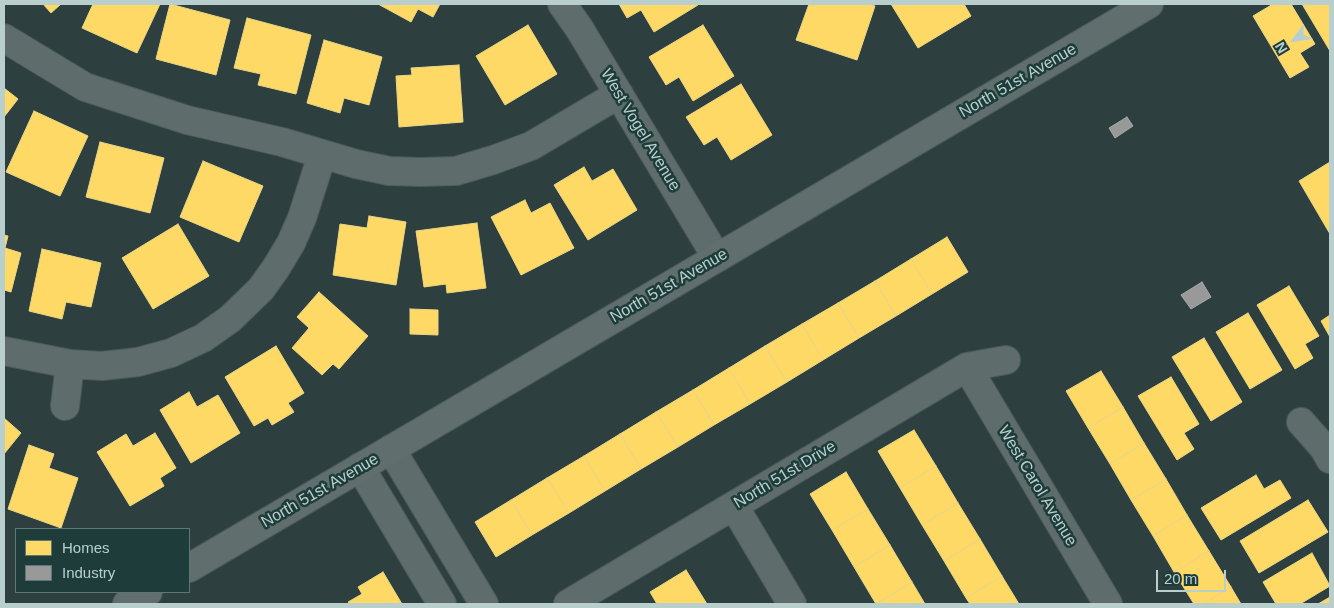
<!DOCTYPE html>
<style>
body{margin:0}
#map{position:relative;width:1334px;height:608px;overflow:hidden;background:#2d3f3e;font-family:Arial,sans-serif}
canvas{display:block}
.frame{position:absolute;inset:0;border:5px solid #b8cfce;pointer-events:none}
.legend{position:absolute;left:15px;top:528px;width:175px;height:65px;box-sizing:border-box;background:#1e3c39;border:1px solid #5c7775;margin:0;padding:6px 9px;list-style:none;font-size:15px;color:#b8cfce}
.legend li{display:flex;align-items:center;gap:10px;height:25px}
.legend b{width:25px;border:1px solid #5c7775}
.north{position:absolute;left:1269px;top:15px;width:50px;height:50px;-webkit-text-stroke:4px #1e3c39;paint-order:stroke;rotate:239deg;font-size:14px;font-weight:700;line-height:20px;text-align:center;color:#b8cfce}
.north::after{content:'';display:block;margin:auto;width:18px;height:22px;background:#b8cfce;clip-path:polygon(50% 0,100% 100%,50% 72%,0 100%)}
.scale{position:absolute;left:1156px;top:570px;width:70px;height:22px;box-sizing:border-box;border:2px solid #b8cfce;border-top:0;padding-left:6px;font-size:15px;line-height:18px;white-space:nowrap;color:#b8cfce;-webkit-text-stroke:4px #1e3c39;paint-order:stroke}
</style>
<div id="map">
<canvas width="1334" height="608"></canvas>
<div class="frame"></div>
<ul class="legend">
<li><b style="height:14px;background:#ffd966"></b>Homes</li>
<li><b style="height:14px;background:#999"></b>Industry</li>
</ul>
<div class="north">N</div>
<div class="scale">20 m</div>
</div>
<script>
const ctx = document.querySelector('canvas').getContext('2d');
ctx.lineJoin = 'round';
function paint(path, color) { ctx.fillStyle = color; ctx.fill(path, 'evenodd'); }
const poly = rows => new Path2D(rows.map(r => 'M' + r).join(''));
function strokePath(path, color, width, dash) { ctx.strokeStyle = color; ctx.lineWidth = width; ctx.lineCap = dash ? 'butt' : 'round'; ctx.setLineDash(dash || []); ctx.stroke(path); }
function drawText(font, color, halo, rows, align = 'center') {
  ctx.font = font + ' Arial,sans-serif'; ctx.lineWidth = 5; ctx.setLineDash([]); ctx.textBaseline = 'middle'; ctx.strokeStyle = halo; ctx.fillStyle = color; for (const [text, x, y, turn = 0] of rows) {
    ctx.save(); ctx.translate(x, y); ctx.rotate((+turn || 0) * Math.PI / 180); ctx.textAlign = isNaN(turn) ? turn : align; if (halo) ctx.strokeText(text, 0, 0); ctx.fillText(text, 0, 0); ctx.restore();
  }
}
const homes = poly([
 [43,4,61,4,51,13,43,4],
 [93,4,160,4,137,53,82,28,93,4],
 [170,4,230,20,216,75,156,59,170,4],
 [378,4,440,4,433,17,418,9,411,22,378,4],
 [619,4,697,4,698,5,654,32,641,10,627,18,619,4],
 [809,4,868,4,875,6,857,60,796,40,809,4],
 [891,4,964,4,971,16,918,48,891,4],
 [1273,4,1291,4,1315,44,1300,53,1309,67,1290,78,1253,16,1273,4],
 [1302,4,1330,4,1330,51,1302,4],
 [247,18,311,35,296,94,258,85,261,74,234,68,247,18],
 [528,25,557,74,505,105,476,56,528,25],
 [703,25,734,76,693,101,679,77,666,85,649,57,703,25],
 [324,40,382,57,369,105,344,98,340,113,307,103,324,40],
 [459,65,463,122,399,127,396,76,412,75,411,68,459,65],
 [741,84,772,135,731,160,717,137,704,145,686,117,741,84],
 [4,88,18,99,4,117,4,88],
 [34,111,88,136,60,196,6,172,34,111],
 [100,142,164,158,150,213,86,197,100,142],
 [203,161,263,186,239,242,180,217,203,161],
 [1330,162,1330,234,1299,181,1330,162],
 [584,167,592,181,613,169,637,210,588,240,554,185,584,167],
 [525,200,531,213,550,203,574,248,521,275,491,217,525,200],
 [369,216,406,222,396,285,333,275,340,224,367,228,369,216],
 [477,223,486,288,447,293,446,284,424,287,416,231,477,223],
 [178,224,209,276,153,309,122,258,178,224],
 [4,235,8,236,5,248,21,253,11,292,4,290,4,235],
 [947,237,968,272,932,294,911,259,947,237],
 [42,249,101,263,91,307,66,302,62,319,29,311,42,249],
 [911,259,932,294,896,316,875,281,911,259],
 [875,281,896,316,859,338,838,303,875,281],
 [1289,286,1319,336,1305,344,1313,358,1295,369,1257,305,1289,286],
 [319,292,368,336,339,369,333,364,322,375,292,348,309,328,297,317,319,292],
 [838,303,859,338,823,360,802,324,838,303],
 [410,309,438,310,438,335,410,334,410,309],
 [1248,313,1282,370,1250,389,1216,332,1248,313],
 [1330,315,1330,337,1321,321,1330,315],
 [802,324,823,360,787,382,765,346,802,324],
 [1204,338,1242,402,1211,421,1172,357,1204,338],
 [276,346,304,393,288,403,294,412,272,425,268,418,254,426,225,377,276,346],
 [765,346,787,382,750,404,729,368,765,346],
 [729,368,750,404,714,425,693,390,729,368],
 [1101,371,1123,407,1088,428,1066,391,1101,371],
 [1171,377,1199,424,1184,433,1194,449,1177,460,1138,396,1171,377],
 [693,390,714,425,678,447,656,412,693,390],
 [189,392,197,407,218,395,240,433,191,463,160,410,189,392],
 [1123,407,1144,443,1110,464,1088,428,1123,407],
 [656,412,678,447,641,469,620,434,656,412],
 [4,418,21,433,4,454,4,418],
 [914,430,936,466,900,488,878,451,914,430],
 [155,433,176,468,160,478,164,486,130,506,97,452,126,434,133,446,155,433],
 [620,434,641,469,605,491,584,456,620,434],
 [1144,443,1166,479,1131,500,1110,464,1144,443],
 [29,445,54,454,49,468,78,478,61,528,8,509,29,445],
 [584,456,605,491,569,513,547,478,584,456],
 [936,466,958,503,922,525,900,488,936,466],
 [846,472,868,509,832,530,810,494,846,472],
 [1256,475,1264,489,1280,480,1291,498,1221,540,1201,508,1256,475],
 [547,478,569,513,532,535,511,500,547,478],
 [1166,479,1187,515,1153,536,1131,500,1166,479],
 [511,500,532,535,496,557,475,522,511,500],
 [1308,500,1328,532,1259,573,1240,541,1308,500],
 [958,503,980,539,944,561,922,525,958,503],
 [868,509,890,545,854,567,832,530,868,509],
 [1187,515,1209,551,1174,572,1153,536,1187,515],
 [980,539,1002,576,966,598,944,561,980,539],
 [890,545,912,582,876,604,854,567,890,545],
 [1209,551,1231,587,1203,604,1194,604,1174,572,1209,551],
 [1312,553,1330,586,1300,604,1276,604,1263,582,1312,553],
 [686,570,707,604,657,604,650,592,686,570],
 [383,572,402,604,350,604,348,602,362,594,358,587,383,572],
 [1002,576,1019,604,970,604,966,598,1002,576],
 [912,582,925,604,876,604,912,582],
 [1231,587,1241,604,1203,604,1231,587],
 [1330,597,1330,604,1318,604,1330,597]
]);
paint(homes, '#ffd966');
strokePath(homes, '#ead685', 1);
const industry = poly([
 [1127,117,1133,126,1115,138,1109,128,1127,117],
 [1202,282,1211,297,1191,309,1181,295,1202,282]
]);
paint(industry, '#999');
strokePath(industry, '#a2a9a9', 1);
const minor = poly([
 [562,4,579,28,717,258],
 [4,38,85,87,187,120,282,142,356,164,389,171,421,172,456,171,493,160,531,146,619,94],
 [4,351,70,364,102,366,138,362,171,353,203,338,230,319,261,289,276,268,291,243,302,218,322,155],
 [967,367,1108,604],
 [65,406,70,364],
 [1301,422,1324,448,1330,459],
 [391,449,484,604],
 [360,467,442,604],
 [734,506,792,604],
 [568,604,967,367,1006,360]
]);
const major = poly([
 [189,568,1149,4],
 [127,604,148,592]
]);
strokePath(minor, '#4d5a5a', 30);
strokePath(major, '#4b5b5a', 30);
strokePath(minor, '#5e6c6b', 28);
strokePath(major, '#606e6d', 28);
drawText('16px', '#b8cfce', '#1e3c39', [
 ["North 51st Avenue",1018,81,-30],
 ["West Vogel Avenue",640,130,59],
 ["North 51st Avenue",669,286,-30],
 ["North 51st Drive",785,475,-31],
 ["West Carol Avenue",1037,486,59],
 ["North 51st Avenue",320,491,-30]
]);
</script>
